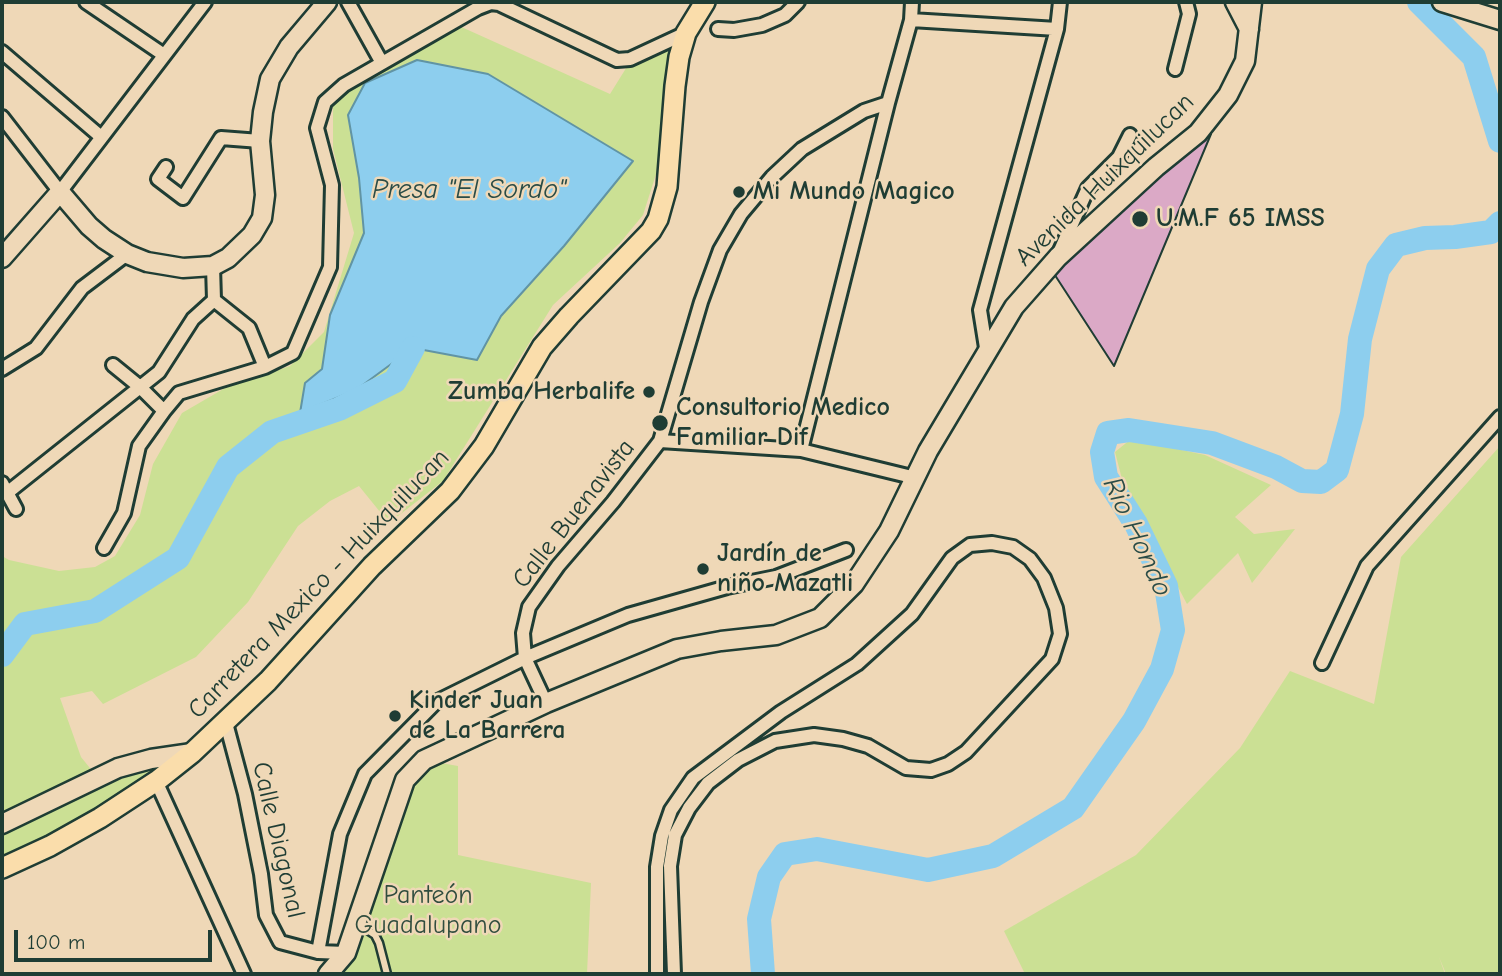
<!DOCTYPE html>
<meta charset="utf-8">
<style>
body{margin:0}
#map{position:relative;width:1502px;height:976px;overflow:hidden;background:#efd8b7;font-family:"Comic Neue",sans-serif}
canvas{display:block}
.frame{position:absolute;inset:0;border:4px solid #1f3d34;pointer-events:none}
.scale{position:absolute;left:14px;top:930px;width:198px;height:32px;box-sizing:border-box;border:4px solid #1f3d34;border-top:0;padding-left:9px;font-size:21px;line-height:24px;white-space:nowrap;color:#1f3d34;-webkit-text-stroke:5px #efd8b7;paint-order:stroke}
</style>
<div id="map">
<canvas width="1502" height="976"></canvas>
<div class="frame"></div>
<div class="scale">100 m</div>
</div>
<script>
const ctx = document.querySelector('canvas').getContext('2d');
ctx.lineJoin = 'round';
function paint(path, color) { ctx.fillStyle = color; ctx.fill(path, 'evenodd'); }
const poly = rows => new Path2D(rows.map(r => 'M' + r).join(''));
function strokePath(path, color, width, dash) { ctx.strokeStyle = color; ctx.lineWidth = width; ctx.lineCap = dash ? 'butt' : 'round'; ctx.setLineDash(dash || []); ctx.stroke(path); }
function drawText(font, color, halo, rows, align = 'center') {
  ctx.font = font + ' "Comic Neue",sans-serif'; ctx.lineWidth = 5; ctx.setLineDash([]); ctx.textBaseline = 'middle'; ctx.strokeStyle = halo; ctx.fillStyle = color; for (const [text, x, y, turn = 0] of rows) {
    ctx.save(); ctx.translate(x, y); ctx.rotate((+turn || 0) * Math.PI / 180); ctx.textAlign = isNaN(turn) ? turn : align; if (halo) ctx.strokeText(text, 0, 0); ctx.fillText(text, 0, 0); ctx.restore();
  }
}
paint(poly([
 [457,25,610,94,628,65,672,46,664,97,658,168,643,215,620,243,553,305,443,481,389,523,359,486,330,501,298,526,248,602,196,657,103,704,92,691,60,698,81,757,102,783,121,772,167,763,50,840,2,859,2,556,9,560,59,571,95,567,115,556,140,515,153,464,182,413,225,388,290,366,324,332,354,233,333,149,333,106,346,93],
 [1131,439,1205,455,1271,485,1235,517,1254,534,1295,529,1252,583,1238,553,1187,604,1123,483,1115,452],
 [1500,446,1500,974,1446,974,1439,957,1445,974,1025,974,1004,931,1136,855,1240,748,1290,671,1374,704,1401,557],
 [424,760,458,766,458,855,591,883,587,974,328,974,405,780]
]), '#cbe094');
const water = poly([
 [417,60,488,74,633,161,564,246,501,316,477,360,413,348,356,390,300,413,305,383,322,369,330,315,364,233,359,178,348,115,365,83,417,60]
]);
paint(water, '#8dceee');
strokePath(water, '#6194a4', 2);
strokePath(poly([
 [1419,2,1474,57,1500,141],
 [2,655,25,624,95,611,178,558,228,467,272,432,339,409,395,381,413,348],
 [763,974,759,919,769,877,785,854,817,849,928,870,993,856,1073,808,1134,721,1162,669,1173,630,1166,586,1136,524,1106,477,1102,452,1108,433,1129,430,1212,443,1276,467,1302,481,1321,482,1337,470,1352,414,1360,339,1378,269,1396,245,1425,238,1455,237,1491,232,1500,223]
]), '#8dceee', 24);
const building = poly([
 [1211,134,1114,366,1049,266,1160,172,1211,134]
]);
paint(building, '#dba9c6');
strokePath(building, '#1f3d34', 2);
const lane = poly([
 [358,924,375,935,379,943,387,974]
]);
const street = poly([
 [86,2,164,55],
 [348,2,382,63],
 [911,20,1057,29],
 [718,29,734,30,762,25,785,15,798,2],
 [2,52,100,136],
 [1175,69,1189,14,1186,2],
 [2,117,60,192,205,2],
 [166,167,158,179,183,198,221,138,260,141],
 [1059,253,1088,188,1119,157,1130,135],
 [213,266,214,300,249,328,265,367],
 [987,354,980,310,1057,29,1060,2],
 [113,365,140,387,164,411],
 [2,369,36,348,82,288,127,254],
 [660,441,801,450,916,478],
 [801,450,888,103,911,20,912,2],
 [2,483,16,509],
 [2,491,7,493,159,372,193,319,214,300],
 [104,548,124,513,139,446,164,411,179,393,265,367,293,353,330,267,332,185,317,128,325,102,344,85,478,8,491,3,499,4,617,60,630,59,686,33],
 [1322,663,1367,566,1500,417],
 [546,703,525,658,523,633,529,607,558,566,613,502,660,441,701,302,720,250,741,214,772,177,802,149,864,111,888,103],
 [226,723,245,794,261,874,266,915,280,942,318,952,346,953],
 [156,781,244,974],
 [318,952,340,834,365,774,436,702,525,658,628,615,727,587,776,577,846,550],
 [657,974,657,867,662,836,671,810,693,778,781,712,857,664,912,614,952,558,970,545,992,543,1013,547,1030,559,1044,578,1056,608,1060,634,1052,659,966,752,948,764,931,770,906,768,868,746,843,739,814,735,775,741,738,760,708,783,689,808,675,835,670,866,674,974]
]);
const secondary = poly([
 [1235,2,1249,29],
 [1442,2,1500,20],
 [2,258,60,192,89,226,104,239,127,254,147,262,183,268,213,266,228,258,252,235,262,218,265,195,260,141,263,112,270,79,289,47,327,2],
 [2,824,118,768,151,759,192,753],
 [328,974,346,953,405,780,424,760,546,703,677,649,721,641,776,635,820,618,854,584,889,531,928,451,1014,307,1058,257,1156,167,1198,133,1228,95,1245,61,1252,2]
]);
const primary = poly([
 [2,868,50,846,100,818,158,780,192,753,268,681,372,566,450,491,484,446,542,347,569,316,651,231,658,219,667,187,675,86,679,57,686,33,705,2]
]);
strokePath(lane, '#1f3d34', 11);
strokePath(street, '#1f3d34', 18);
strokePath(secondary, '#1f3d34', 23);
strokePath(primary, '#1f3d34', 24);
strokePath(lane, '#efd8b7', 6);
strokePath(street, '#efd8b7', 12);
strokePath(secondary, '#efd8b7', 18);
strokePath(primary, '#faddab', 19);
for (const [x, y, r, color] of [
 [739,192,7,"#1f3d34"],
 [1140,219,9,"#1f3d34"],
 [649,392,7,"#1f3d34"],
 [660,423,9,"#1f3d34"],
 [703,569,7,"#1f3d34"],
 [395,716,7,"#1f3d34"]
]) { const dot = new Path2D(); dot.arc(x, y, r, 0, 2 * Math.PI); ctx.fillStyle = color; ctx.fill(dot); strokePath(dot, '#efd8b7', 2.5); }
drawText('26px', '#1f3d34', '#efd8b7', [
 ["Avenida Huixquilucan",1105,180,-44],
 ["Calle Buenavista",574,514,-52],
 ["Carretera Mexico - Huixquilucan",319,584,-46],
 ["Calle Diagonal",278,840,77]
]);
drawText('bold 26px', '#1f3d34', '#efd8b7', [
 ["Mi Mundo Magico",753,192],
 ["U.M.F 65 IMSS",1156,219],
 ["Zumba Herbalife",635,392,"right"],
 ["Consultorio Medico",676,408],
 ["Familiar Dif",676,438],
 ["Jardín de",717,554],
 ["niño Mazatli",717,584],
 ["Kinder Juan",409,701],
 ["de La Barrera",409,731]
], 'left');
drawText('26px', '#304d3e', '#efd8b7', [
 ["Panteón",428,896],
 ["Guadalupano",428,926]
]);
drawText('italic 28px', '#2a4c47', '#efd8b7', [
 ["Presa \"El Sordo\"",469,190],
 ["Rio Hondo",1137,537,65]
]);
</script>
